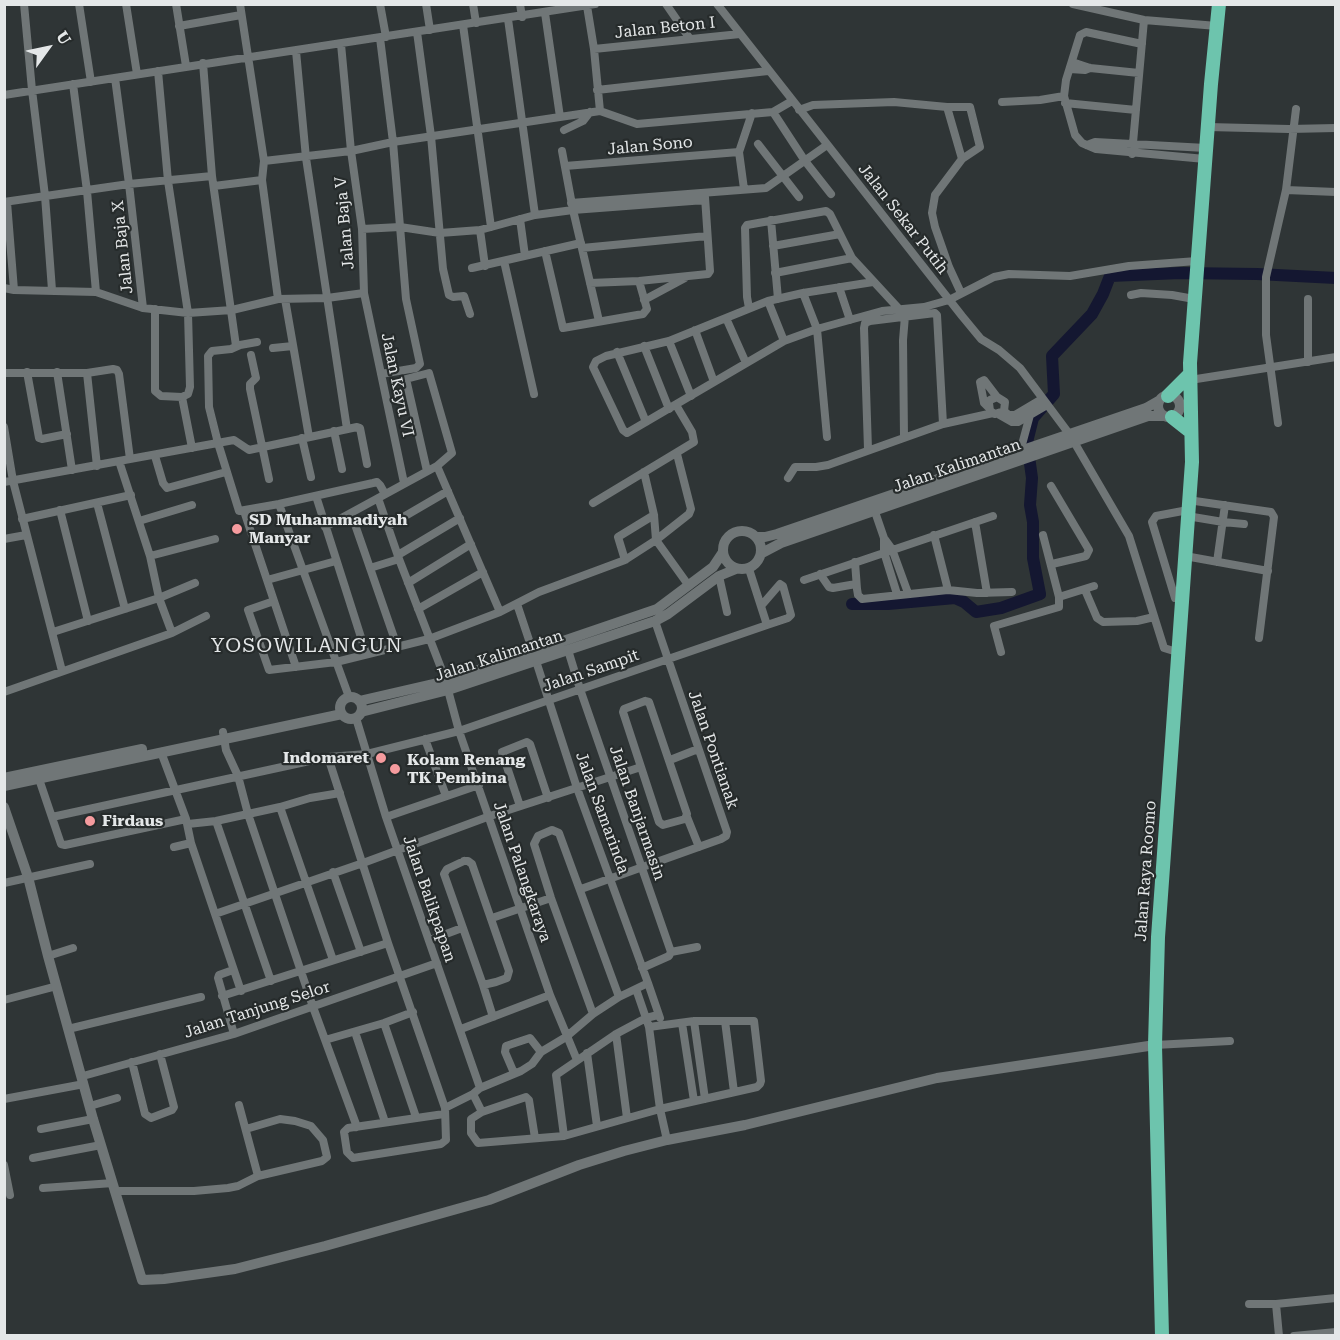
<!DOCTYPE html>
<style>
body{margin:0}
#map{position:relative;width:1340px;height:1340px;overflow:hidden;background:#2f3536;font-family:"Roboto Serif",serif}
canvas{display:block}
.frame{position:absolute;inset:0;border:6px solid #e4e7e8;pointer-events:none}
.north{position:absolute;left:18px;top:18px;width:60px;height:60px;-webkit-text-stroke:4px #262b2b;paint-order:stroke;rotate:57deg;font-size:16px;font-weight:700;line-height:24px;text-align:center;color:#e4e7e8}
.north::after{content:'';display:block;margin:auto;width:21px;height:27px;background:#e4e7e8;clip-path:polygon(50% 0,100% 100%,50% 72%,0 100%)}
</style>
<div id="map">
<canvas width="1340" height="1340"></canvas>
<div class="frame"></div>
<div class="north">U</div>
</div>
<script>
const ctx = document.querySelector('canvas').getContext('2d');
ctx.lineJoin = 'round';
const poly = rows => new Path2D(rows.map(r => 'M' + r).join(''));
function strokePath(path, color, width, dash) { ctx.strokeStyle = color; ctx.lineWidth = width; ctx.lineCap = dash ? 'butt' : 'round'; ctx.setLineDash(dash || []); ctx.stroke(path); }
function drawText(font, color, halo, rows, align = 'center') {
  ctx.font = font + ' "Roboto Serif",serif'; ctx.lineWidth = 4.5; ctx.setLineDash([]); ctx.textBaseline = 'middle'; ctx.strokeStyle = halo; ctx.fillStyle = color; for (const [text, x, y, turn = 0] of rows) {
    ctx.save(); ctx.translate(x, y); ctx.rotate((+turn || 0) * Math.PI / 180); ctx.textAlign = isNaN(turn) ? turn : align; if (halo) ctx.strokeText(text, 0, 0); ctx.fillText(text, 0, 0); ctx.restore();
  }
}
strokePath(poly([
 [852,604,888,604,955,598,964,602,976,612,1001,608,1040,594,1033,558,1033,522,1030,505,1032,478,1027,442,1033,418,1054,394,1052,356,1092,314,1103,294,1110,276,1180,273,1257,274,1336,278]
]), '#141731', 12);
strokePath(poly([
 [24,4,32,90,45,196,52,290],
 [79,4,91,82],
 [126,4,137,74],
 [176,4,186,66],
 [240,4,264,161,262,180,278,299],
 [380,4,386,37],
 [426,4,430,30],
 [473,4,476,23],
 [520,4,522,17],
 [666,4,690,39],
 [717,4,962,316,981,339,999,350,1020,368,1070,435,1129,536,1164,648,1177,652],
 [1073,4,1144,20,1217,26],
 [587,6,594,49,600,111],
 [545,13,560,117],
 [508,19,535,215],
 [463,25,491,227],
 [179,26,241,15],
 [417,32,431,136,443,269,449,295,453,297,464,296,470,314],
 [380,38,393,142,406,299,420,364,416,368,381,374],
 [341,44,351,151,362,229,364,293,404,483],
 [1142,44,1086,32,1080,35,1066,80,1064,96,1075,135,1082,143,1096,149,1205,159],
 [594,49,740,34],
 [296,51,306,158,347,429],
 [1072,62,1090,68,1139,73],
 [203,63,212,176,236,346],
 [1070,69,1085,70,1090,68],
 [115,78,129,184,143,308],
 [73,84,87,191,96,292],
 [597,90,768,71],
 [4,95,595,4],
 [1002,102,1040,100,1064,96],
 [1065,103,1136,110],
 [947,107,962,159],
 [799,110,813,105,894,102,947,107,970,107,980,147,962,159,935,195,932,213,935,227,949,267,961,293],
 [773,112,805,161,831,194],
 [1208,127,1289,129,1336,128],
 [564,130,583,121,590,112],
 [758,144,799,197],
 [1087,145,1095,142,1206,148],
 [562,151,573,210,599,321],
 [1132,154,1144,20],
 [264,161,351,151,393,142,600,111,637,124,773,112,792,101],
 [565,166,739,152],
 [214,186,262,180],
 [744,189,739,152,752,113],
 [1286,190,1336,192],
 [4,202,129,184,212,176],
 [7,202,14,290],
 [571,203,766,188,827,145],
 [520,219,525,256],
 [771,220,778,299],
 [362,229,400,227,440,233,480,230,535,215,573,210,705,200],
 [480,230,485,266],
 [773,246,840,234],
 [582,248,707,236],
 [545,251,563,328,643,314,647,309,639,281],
 [504,261,534,394],
 [472,268,581,243],
 [775,273,852,258],
 [873,282,803,293,768,301,669,341,606,356,596,361,593,367,623,430,627,433,784,341,817,329,882,311,924,307,949,300,994,277,1009,274,1070,276,1129,266,1197,261],
 [590,283,639,281,708,274,710,271,705,197],
 [839,287,850,320],
 [4,288,14,290,96,292,143,308,188,313,232,310,278,299,327,298,364,293],
 [803,293,817,329,827,437],
 [1131,295,1141,293,1172,295,1194,299],
 [285,299,309,437],
 [644,300,685,278],
 [768,301,784,341],
 [749,308,747,297,745,228,747,225,826,211,830,214,852,258,900,310],
 [155,309,155,391,161,396,182,397,188,394,190,387,188,313,168,181,158,71],
 [726,318,746,363],
 [695,330,714,382],
 [669,341,691,396],
 [257,342,240,345,231,349,212,351,208,356,209,407,218,443,239,511,279,504,373,483,377,482,380,485,385,494],
 [644,346,669,409],
 [273,348,293,346],
 [617,352,646,422],
 [251,355,256,378,250,384,250,389,269,479],
 [1308,362,1308,299],
 [27,372,39,438,42,439,67,434],
 [57,372,72,470],
 [4,373,87,373,113,369,117,370,119,374,130,459],
 [87,373,97,466],
 [1190,380,1336,357],
 [182,397,192,448],
 [988,407,984,403,980,382,984,380,997,397,1005,402,1004,411,995,414,990,411,989,403,990,400,997,397],
 [1004,411,1009,415,1015,415,1042,399],
 [998,414,1012,422,1018,422,1047,405],
 [1278,423,1266,335,1266,277,1286,190,1296,109],
 [4,427,13,481,62,671],
 [334,431,342,469],
 [904,437,903,340,905,316],
 [302,438,311,477],
 [868,449,864,328,865,323,870,321,935,313,937,315,943,424],
 [1020,452,1030,415,1029,407],
 [155,456,163,483,167,488,226,472],
 [119,461,150,556,159,598,172,633],
 [437,466,500,612],
 [644,472,654,515,656,540,689,586],
 [788,478,795,467,816,467,828,465,943,424,993,413],
 [4,482,234,440,249,450,357,427,360,428,367,464],
 [1051,486,1089,550,1086,556,1052,564],
 [316,496,366,653],
 [378,498,399,559,446,681],
 [1188,500,1271,512,1274,517,1259,638],
 [97,503,125,609],
 [593,503,694,442,692,432,676,405],
 [279,504,349,697],
 [873,506,884,538,884,552,897,594],
 [60,510,88,621],
 [244,511,296,667],
 [351,513,397,646],
 [1187,516,1223,522,1244,524],
 [22,519,131,495],
 [139,521,192,505],
 [975,522,987,593],
 [388,526,448,491],
 [325,527,437,466,452,453,429,373,406,379,427,471],
 [934,535,948,590],
 [1043,535,1059,597],
 [884,538,892,549,908,593],
 [4,539,26,535],
 [398,555,460,518],
 [150,556,215,539],
 [1185,556,1268,571],
 [625,560,618,537,654,515],
 [855,562,857,589,858,595,862,599,948,590,977,593,1012,592],
 [1217,562,1225,505],
 [370,568,399,559],
 [820,574,829,587,833,588,856,584],
 [719,576,727,612],
 [267,580,336,561],
 [804,580,993,516],
 [408,583,471,544],
 [1085,590,1097,618,1103,622,1137,621,1154,617],
 [1181,598,1175,598,1152,522,1156,516,1188,510],
 [274,601,248,610,269,670,336,662,429,639,500,612,539,592,625,560,656,540,689,514,691,509,677,454],
 [517,604,533,652],
 [761,606,780,584,783,586,791,615,788,618,767,625],
 [418,609,483,572],
 [53,632,159,598,195,583],
 [568,650,580,689,671,952,669,956,642,968],
 [1001,652,994,626,1059,607,1059,597,1094,586],
 [448,690,459,731,550,995,577,1060],
 [4,692,172,633,206,616],
 [645,701,649,702,687,814,685,819,663,825,659,822,623,712,624,709,645,701],
 [356,718,386,817,480,1088],
 [223,732,226,750,238,776,248,814,313,1007,357,1127],
 [425,739,446,796],
 [161,752,186,819,191,843,241,991],
 [328,757,388,943,445,1108,446,1140,441,1144,353,1158,347,1152,344,1132,348,1128,444,1114],
 [670,760,698,749],
 [39,779,61,844,65,845,186,819],
 [520,806,502,752,527,742,530,744,548,798],
 [280,807,333,960],
 [52,817,328,757,367,754,459,731,767,625,749,569],
 [386,817,479,785],
 [687,817,699,847],
 [216,821,271,981],
 [188,824,216,821,280,807,310,798,340,793],
 [174,847,191,843],
 [464,861,468,861,472,864,509,971,507,978,496,982,483,985,444,874,447,869,464,861],
 [333,872,361,952],
 [4,883,90,864],
 [581,889,721,839,726,836,727,832,655,621],
 [215,914,363,863,490,816,641,767],
 [492,918,551,898],
 [430,940,462,928],
 [671,952,697,947],
 [48,956,73,948],
 [233,970,219,975,218,978,234,1034],
 [648,983,660,1018],
 [483,985,493,1017],
 [636,989,649,1027,660,1109,667,1140],
 [222,996,388,943],
 [4,1000,57,986],
 [593,1014,551,898,534,844,538,836,552,830,559,833,619,997],
 [694,1021,705,1099],
 [725,1021,734,1092],
 [384,1023,416,1117],
 [682,1023,694,1101],
 [68,1029,201,997],
 [461,1029,550,995],
 [355,1032,385,1122],
 [616,1034,627,1118],
 [325,1040,384,1023,413,1012],
 [1155,1045,1230,1041],
 [587,1053,597,1126],
 [132,1062,145,1114,151,1118,172,1110,174,1107,160,1054],
 [514,1073,505,1052,506,1046,530,1038,541,1052],
 [83,1076,234,1034,437,963],
 [473,1094,482,1112],
 [4,1099,84,1084],
 [239,1105,258,1176],
 [90,1106,117,1098],
 [445,1108,473,1094,480,1088,521,1071,532,1064,541,1052,566,1037,593,1014,619,997,648,983,577,788,536,661],
 [41,1129,93,1119],
 [564,1136,556,1075,616,1034,646,1018,658,1015],
 [535,1138,529,1100,526,1097,482,1112,471,1119,471,1133,478,1143,564,1136,660,1109,757,1087,760,1084,761,1081,754,1021,694,1021,649,1027],
 [33,1158,101,1145],
 [4,1165,10,1195],
 [43,1188,113,1183],
 [115,1191,194,1191,228,1188,238,1186,258,1176,322,1161,327,1157,323,1140,311,1126,295,1121,280,1119,246,1129],
 [1249,1304,1276,1304,1336,1298],
 [1276,1304,1279,1336],
 [1294,1336,1336,1332]
]), '#707677', 8);
strokePath(poly([
 '1158 406a11 11 0 1 1 22 0a11 11 0 1 1-22 0Z',
 '723 550a19 19 0 1 1 38 0a19 19 0 1 1-38 0Z',
 [757,537,765,537,777,534,1146,408,1160,400],
 [762,553,781,543,1148,416,1164,416],
 '340 708a11 11 0 1 1 22 0a11 11 0 1 1-22 0Z',
 [359,701,446,681,657,609,713,567,723,552],
 [361,712,448,690,655,621,668,614,719,576,736,569],
 [4,778,142,749],
 [4,786,342,714],
 [4,807,28,877,48,956,93,1119,142,1280,164,1279,235,1269,325,1246,489,1200,579,1165,624,1151,667,1140,745,1125,937,1078,1155,1045]
]), '#707677', 10);
strokePath(poly([
 [1168,396,1190,374],
 [1172,417,1191,432],
 [1162,1336,1155,1045,1158,937,1192,462,1190,363,1211,84,1219,4]
]), '#6dc4ad', 14);
for (const [x, y, r, color] of [
 [237,529,6,"#f59b9e"],
 [381,758,6,"#f59b9e"],
 [395,769,6,"#f59b9e"],
 [90,821,6,"#f59b9e"]
]) { const dot = new Path2D(); dot.arc(x, y, r, 0, 2 * Math.PI); ctx.fillStyle = color; ctx.fill(dot); strokePath(dot, '#262b2b', 2); }
drawText('16px', '#e4e7e8', '#262b2b', [
 ["Jalan Beton I",665,28,-6],
 ["Jalan Sono",650,146,-5],
 ["Jalan Sekar Putih",903,219,52],
 ["Jalan Baja V",345,223,-95],
 ["Jalan Baja X",123,247,-96],
 ["Jalan Kayu VI",397,385,78],
 ["Jalan Kalimantan",957,466,-19],
 ["Jalan Kalimantan",499,656,-18],
 ["Jalan Sampit",591,671,-19],
 ["Jalan Pontianak",713,750,71],
 ["Jalan Samarinda",602,813,70],
 ["Jalan Banjarmasin",637,813,71],
 ["Jalan Raya Roomo",1146,871,-86],
 ["Jalan Palangkaraya",522,872,71],
 ["Jalan Balikpapan",429,899,71],
 ["Jalan Tanjung Selor",257,1010,-18]
]);
drawText('bold 16px', '#e4e7e8', '#262b2b', [
 ["SD Muhammadiyah",249,520],
 ["Manyar",249,538],
 ["Indomaret",369,758,"right"],
 ["Kolam Renang",407,760],
 ["TK Pembina",407,778],
 ["Firdaus",102,821]
], 'left');
ctx.letterSpacing = '1.5px';
drawText('20px', '#e4e7e8', '#262b2b', [
 ["YOSOWILANGUN",307,646]
]);
ctx.letterSpacing = '0px';
</script>
